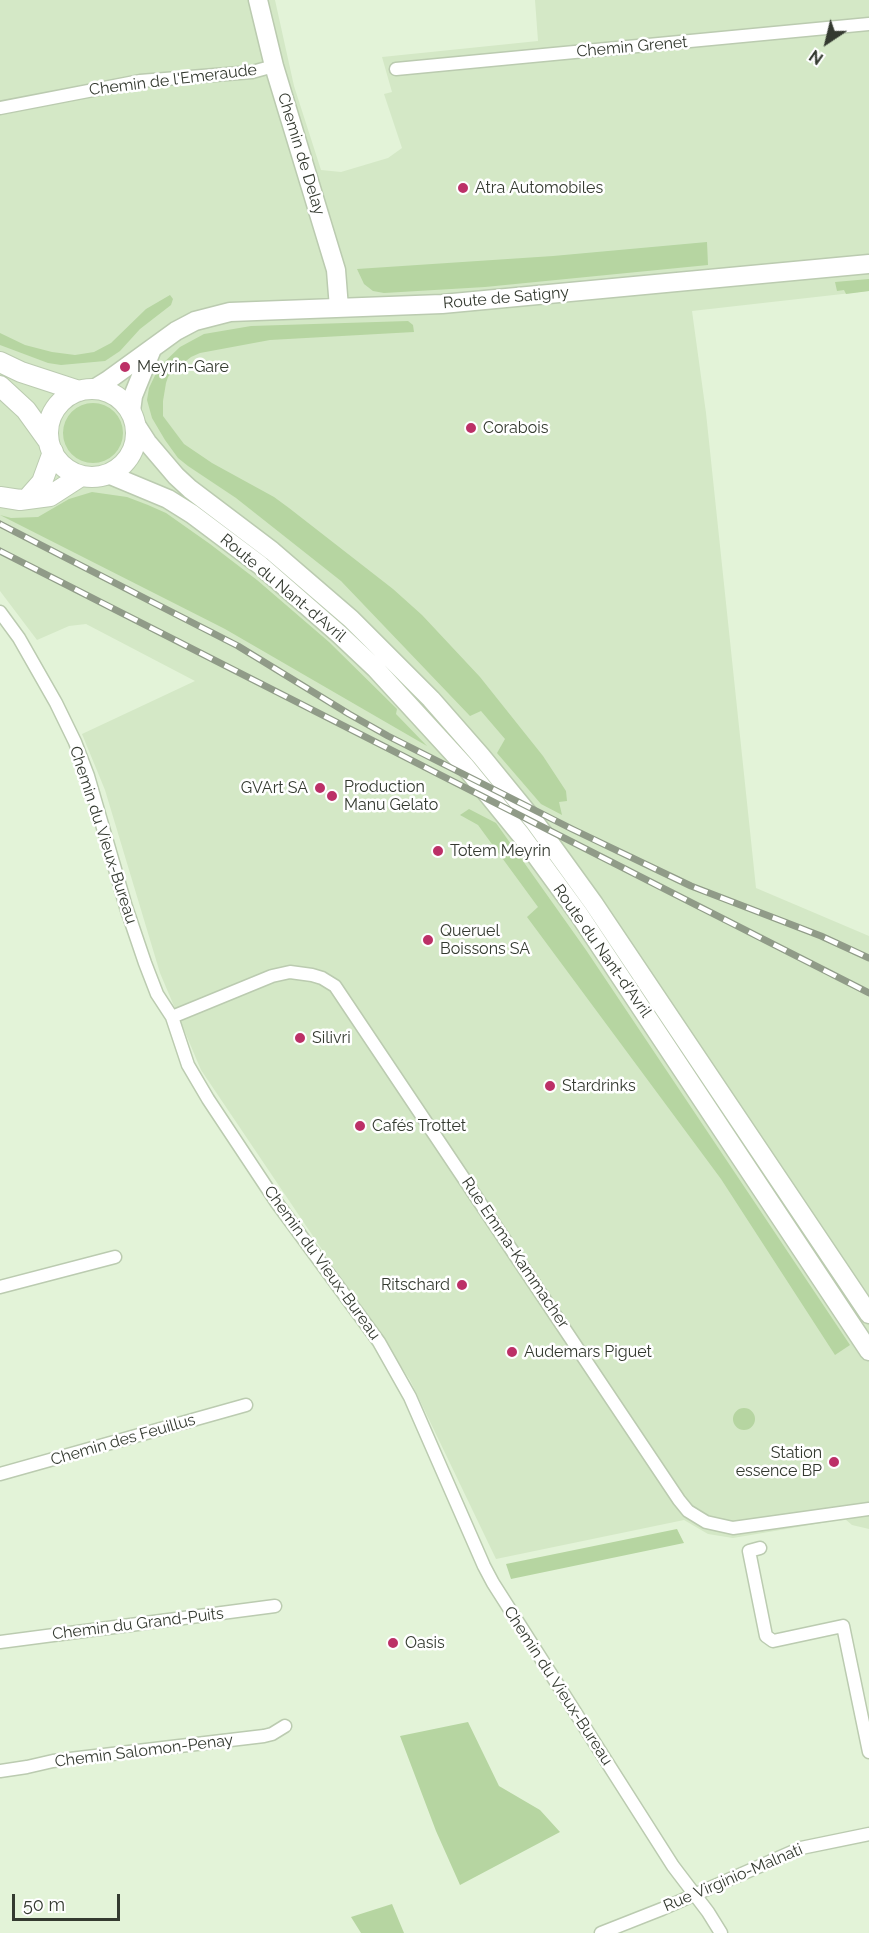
<!DOCTYPE html>
<meta charset="utf-8">
<style>
body{margin:0}
#map{position:relative;width:869px;height:1933px;overflow:hidden;background:#e3f3d8;font-family:Raleway,sans-serif}
canvas{display:block}
.north{position:absolute;left:797px;top:12px;width:60px;height:60px;-webkit-text-stroke:4px #fff;paint-order:stroke;rotate:215deg;font-size:16px;font-weight:700;line-height:24px;text-align:center;color:#343a30}
.north::after{content:'';display:block;margin:auto;width:21px;height:27px;background:#343a30;clip-path:polygon(50% 0,100% 100%,50% 72%,0 100%)}
.scale{position:absolute;left:12px;top:1894px;width:108px;height:27px;box-sizing:border-box;border:3px solid #343a30;border-top:0;padding-left:8px;font-size:18px;line-height:21px;white-space:nowrap;color:#343a30;-webkit-text-stroke:4px #fff;paint-order:stroke}
</style>
<div id="map">
<canvas width="869" height="1933"></canvas>
<div class="north">N</div>
<div class="scale">50 m</div>
</div>
<script>
const ctx = document.querySelector('canvas').getContext('2d');
ctx.lineJoin = 'round';
function paint(path, color) { ctx.fillStyle = color; ctx.fill(path, 'evenodd'); }
const poly = rows => new Path2D(rows.map(r => 'M' + r).join(''));
function strokePath(path, color, width, dash) { ctx.strokeStyle = color; ctx.lineWidth = width; ctx.lineCap = dash ? 'butt' : 'round'; ctx.setLineDash(dash || []); ctx.stroke(path); }
function drawText(font, color, halo, rows, align = 'center') {
  ctx.font = font + ' Raleway,sans-serif'; ctx.lineWidth = 5; ctx.setLineDash([]); ctx.textBaseline = 'middle'; ctx.strokeStyle = halo; ctx.fillStyle = color; for (const [text, x, y, turn = 0] of rows) {
    ctx.save(); ctx.translate(x, y); ctx.rotate((+turn || 0) * Math.PI / 180); ctx.textAlign = isNaN(turn) ? turn : align; if (halo) ctx.strokeText(text, 0, 0); ctx.fillText(text, 0, 0); ctx.restore();
  }
}
paint(poly([
 [0,0,275,0,294,86,321,170,341,172,388,158,402,148,384,94,392,92,382,57,538,41,535,0,869,0,869,291,692,311,706,413,756,888,869,936,869,1529,852,1525,845,1519,733,1538,708,1534,684,1520,496,1559,410,1380,201,1070,160,973,105,790,82,734,195,681,86,624,69,626,37,640,0,591]
]), '#d4e8c6');
paint(poly([
 [707,242,708,265,485,287,384,293,373,291,364,284,357,269,553,256],
 [869,279,869,291,846,294,844,290,837,291,835,282],
 [170,295,173,299,171,305,140,329,120,351,105,361,61,365,48,363,0,345,0,333,25,345,52,352,75,355,94,352,111,343,146,309],
 [408,321,413,325,414,332,270,340,200,353,191,357,172,372,168,377,166,383,163,401,163,416,184,444,212,463,274,497,289,508,393,589,422,615,480,677,543,756,566,791,567,801,559,802,562,815,541,804,497,753,505,739,481,711,470,716,341,581,236,498,188,466,178,458,165,440,152,418,147,400,149,388,159,367,180,347,204,334,251,326],
 '63 433a30 30 0 1 1 60 0a30 30 0 1 1-60 0Z',
 [92,492,127,497,148,505,166,513,210,544,257,580,329,642,397,709,396,714,427,746,225,629,0,515,11,518,38,517,69,499],
 [469,809,496,823,586,950,850,1345,835,1355,721,1179,527,917,538,907,478,825,460,815],
 '733 1419a11 11 0 1 1 22 0a11 11 0 1 1-22 0Z',
 [677,1529,684,1543,511,1579,506,1564],
 [468,1722,499,1786,540,1810,560,1832,460,1885,436,1831,400,1736],
 [392,1904,404,1933,361,1933,351,1917]
]), '#b6d5a1');
const street = poly([
 [396,69,869,24],
 [0,108,140,81,252,72,274,66],
 [0,612,19,638,56,703,75,742,88,776,126,907,145,963,157,994,172,1017,188,1065,208,1099,277,1203,379,1342,410,1397,484,1566,493,1583,673,1866,708,1912,721,1933],
 [172,1017,272,976,290,972,312,975,322,978,335,986,679,1500,688,1511,706,1522,733,1528,869,1509],
 [0,1287,115,1257],
 [0,1474,246,1405],
 [760,1548,749,1551,766,1636,773,1641,843,1626,869,1752],
 [0,1642,275,1606],
 [0,1771,27,1767,53,1761,264,1736,272,1734,285,1726],
 [601,1933,662,1909,801,1848,869,1834]
]);
const secondary = poly([
 [258,0,274,66,336,270,339,308],
 [94,389,107,381,176,331,195,321,230,312,442,304,869,264],
 [131,411,133,396,152,349],
 [136,425,147,442,176,476,190,489,272,551,351,619,431,699,481,756,534,821,594,904,869,1314],
 [108,474,168,499,192,514,260,565,339,634,375,668,464,765,521,835,578,913,869,1351]
]);
const primary = poly([
 [0,362,21,372,79,391],
 [0,386,26,410,49,442],
 '48 433a44 44 0 1 1 88 0a44 44 0 1 1-88 0Z',
 [0,497,20,500,50,496,81,476],
 [27,499,42,482,53,452]
]);
strokePath(street, '#bbcbb0', 15);
strokePath(secondary, '#bbcbb0', 21);
strokePath(primary, '#bbcbb0', 22);
strokePath(street, '#fff', 12);
strokePath(secondary, '#fff', 18);
strokePath(primary, '#fff', 20);
const rail = poly([
 [0,524,238,646,349,714,388,736,572,829,691,886,821,936,869,958],
 [0,551,869,993]
]);
strokePath(rail, '#909b88', 7);
strokePath(rail, '#fff', 4.5, [14]);
for (const [x, y, r, color] of [
 [463,188,6,"#bc3067"],
 [125,367,6,"#bc3067"],
 [471,428,6,"#bc3067"],
 [320,788,6,"#bc3067"],
 [332,796,6,"#bc3067"],
 [438,851,6,"#bc3067"],
 [428,940,6,"#bc3067"],
 [300,1038,6,"#bc3067"],
 [550,1086,6,"#bc3067"],
 [360,1126,6,"#bc3067"],
 [462,1285,6,"#bc3067"],
 [512,1352,6,"#bc3067"],
 [834,1462,6,"#bc3067"],
 [393,1643,6,"#bc3067"]
]) { const dot = new Path2D(); dot.arc(x, y, r, 0, 2 * Math.PI); ctx.fillStyle = color; ctx.fill(dot); strokePath(dot, '#fff', 2); }
drawText('16px', '#343a30', '#fff', [
 ["Chemin Grenet",632,47,-5],
 ["Chemin de l'Emeraude",173,80,-7],
 ["Chemin de Delay",301,154,73],
 ["Route de Satigny",506,298,-5],
 ["Route du Nant-d'Avril",283,588,40],
 ["Chemin du Vieux-Bureau",103,835,72],
 ["Route du Nant-d'Avril",602,951,55],
 ["Rue Emma-Kammacher",515,1253,56],
 ["Chemin du Vieux-Bureau",322,1263,54],
 ["Chemin des Feuillus",123,1440,-16],
 ["Chemin du Grand-Puits",138,1624,-7],
 ["Chemin du Vieux-Bureau",558,1686,57],
 ["Chemin Salomon-Penay",144,1751,-7],
 ["Rue Virginio-Malnati",733,1878,-23]
]);
drawText('16px', '#343a30', '#fff', [
 ["Atra Automobiles",475,188],
 ["Meyrin-Gare",137,367],
 ["Corabois",483,428],
 ["Production",344,787],
 ["Manu Gelato",344,805],
 ["GVArt SA",308,788,"right"],
 ["Totem Meyrin",450,851],
 ["Queruel",440,931],
 ["Boissons SA",440,949],
 ["Silivri",312,1038],
 ["Stardrinks",562,1086],
 ["Cafés Trottet",372,1126],
 ["Ritschard",450,1285,"right"],
 ["Audemars Piguet",524,1352],
 ["Station",822,1453,"right"],
 ["essence BP",822,1471,"right"],
 ["Oasis",405,1643]
], 'left');
</script>
